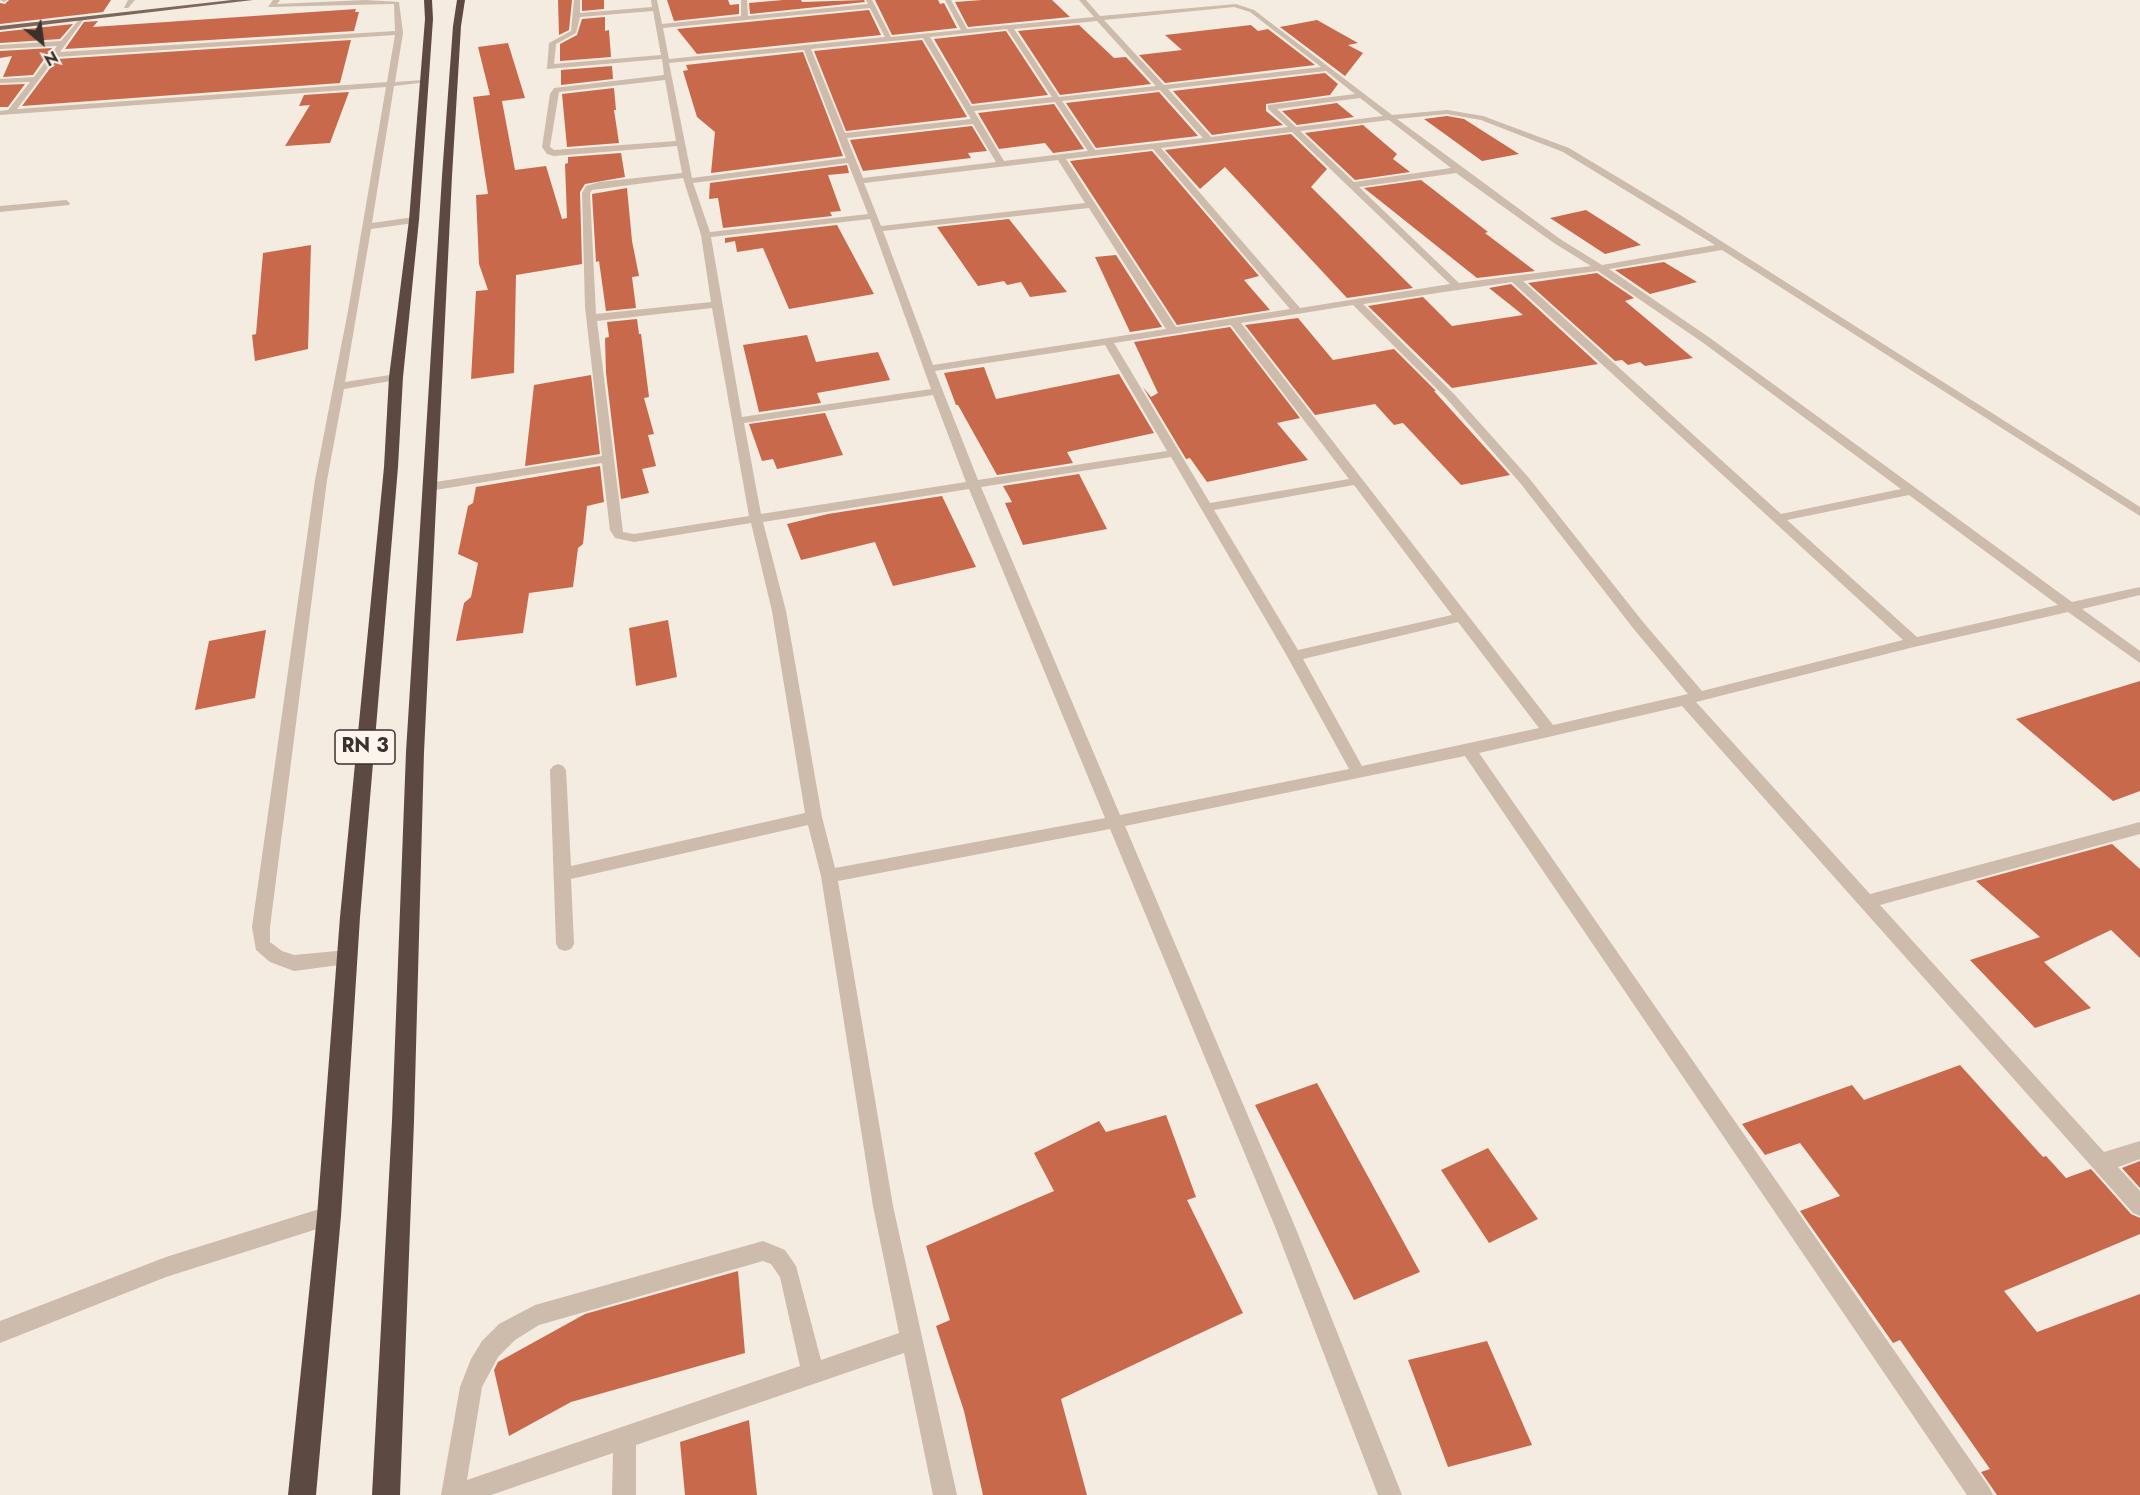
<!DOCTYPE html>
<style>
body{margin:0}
#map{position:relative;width:2140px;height:1495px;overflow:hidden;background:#f4ebe1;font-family:Jost,sans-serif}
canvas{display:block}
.north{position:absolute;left:12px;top:12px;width:60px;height:60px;-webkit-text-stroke:4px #fbf5ee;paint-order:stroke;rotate:151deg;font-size:16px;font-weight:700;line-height:24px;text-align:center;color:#3b302b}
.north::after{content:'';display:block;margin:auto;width:21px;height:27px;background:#3b302b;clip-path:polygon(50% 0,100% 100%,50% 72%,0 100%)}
</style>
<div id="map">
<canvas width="2140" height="1495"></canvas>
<div class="north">N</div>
</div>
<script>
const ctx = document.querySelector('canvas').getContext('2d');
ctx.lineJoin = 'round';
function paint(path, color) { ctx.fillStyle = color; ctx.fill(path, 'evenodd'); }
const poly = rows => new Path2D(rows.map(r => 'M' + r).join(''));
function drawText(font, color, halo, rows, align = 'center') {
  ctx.font = font + ' Jost,sans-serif'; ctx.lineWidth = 4.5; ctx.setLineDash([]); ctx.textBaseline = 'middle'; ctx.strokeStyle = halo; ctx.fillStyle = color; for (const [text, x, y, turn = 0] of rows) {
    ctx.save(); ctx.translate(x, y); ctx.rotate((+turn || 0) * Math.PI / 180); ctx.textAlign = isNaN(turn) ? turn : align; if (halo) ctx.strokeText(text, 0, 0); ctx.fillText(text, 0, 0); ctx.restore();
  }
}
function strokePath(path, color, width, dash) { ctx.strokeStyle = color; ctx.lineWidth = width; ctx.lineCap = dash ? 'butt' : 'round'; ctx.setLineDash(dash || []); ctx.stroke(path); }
paint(poly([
 [9,0,111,0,103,12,0,24,0,3,5,4],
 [558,0,572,0,569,30,559,35],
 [582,0,604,0,604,9,582,11],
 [667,0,728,0,730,5,739,4,739,14,674,21],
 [783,0,801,0,802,2,864,0,865,2,750,14,749,3],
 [875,0,938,0,940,4,944,3,957,28,892,35],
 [982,0,1052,0,1070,17,968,27,955,2],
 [356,9,355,12,359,12,354,31,65,49,84,22,98,21,93,27],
 [869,10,881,35,697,54,677,29],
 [605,17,605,31,609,30,611,57,560,61,560,44,577,35,582,19],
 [1317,20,1358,43,1348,45,1363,53,1345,76,1280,27],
 [73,24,60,39,0,43,0,32],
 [1079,25,1114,58,1126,57,1151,84,1060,95,1018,31],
 [1251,25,1258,31,1268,29,1315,65,1165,83,1139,55,1182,50,1165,35],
 [1006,31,1048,95,972,104,934,39],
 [351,40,340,83,22,106,57,59],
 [922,40,967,117,846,131,814,51],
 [508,43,525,98,502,101,515,170,546,166,562,219,567,218,565,164,568,163,568,157,621,153,625,177,585,184,580,192,582,264,516,275,514,373,471,379,476,291,488,290,479,264,476,195,488,194,473,97,490,95,478,47],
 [52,48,33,75,3,77,12,56,0,58,0,51],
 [803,52,843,156,711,173,715,132,697,117,683,71,688,70,686,65],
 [612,66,613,79,561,85,561,70],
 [1325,73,1338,84,1330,95,1266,104,1266,111,1283,125,1212,135,1173,91],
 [25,84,8,107,0,107,0,85],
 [614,88,616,110,614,110,619,143,567,147,562,94],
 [349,92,330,143,285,146,310,105,299,106,304,95],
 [1159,92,1198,136,1096,148,1066,103],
 [1337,103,1354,117,1297,125,1282,111],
 [1054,104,1084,149,1053,153,1045,143,999,149,978,113],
 [1447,116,1464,119,1519,154,1482,161,1424,119],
 [1363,125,1397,154,1393,159,1410,172,1355,180,1305,133],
 [972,126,987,151,968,153,971,158,863,171,850,140],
 [1291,134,1327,169,1311,187,1413,288,1347,298,1225,167,1200,189,1165,150],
 [1152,151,1259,276,1244,280,1270,310,1177,325,1070,161],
 [847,165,849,173,828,175,841,211,830,212,832,216,723,228,718,198,709,199,710,183],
 [1421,180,1488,232,1485,233,1535,271,1477,278,1364,188],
 [627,188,632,241,639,276,632,277,636,308,606,311,599,261,596,262,592,194],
 [1586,210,1641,245,1605,254,1550,218],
 [1009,219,1067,292,1030,297,1021,282,1007,285,1004,281,978,286,937,227],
 [837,225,874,294,789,309,763,248,737,252,735,241,725,243,725,238],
 [311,245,308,349,255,361,252,335,256,334,263,253],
 [1116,255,1162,327,1130,332,1095,257],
 [1664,262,1697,282,1650,294,1615,270],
 [1597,273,1634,298,1625,301,1693,358,1645,366,1640,362,1628,365,1622,360,1615,361,1528,283],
 [1511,284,1598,364,1452,388,1368,306,1423,297,1452,326,1523,315,1489,288],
 [1298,318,1333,360,1394,349,1436,391,1434,391,1510,475,1461,485,1403,423,1394,425,1375,404,1315,415,1245,325],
 [637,319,639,334,641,334,649,397,644,398,654,434,648,435,656,466,642,469,649,493,621,499,606,373,605,338,609,337,607,322],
 [1230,327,1300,418,1277,423,1308,460,1207,482,1190,458,1186,459,1143,387,1151,397,1158,393,1134,342],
 [807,335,816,362,878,352,890,380,817,393,821,403,759,412,743,345],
 [984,367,996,399,1119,374,1154,433,1067,452,1073,463,997,475,958,405,956,405,944,373],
 [591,375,600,454,525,466,534,385],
 [825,413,843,455,777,469,773,459,762,461,749,424],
 [600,466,604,502,587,506,583,544,578,548,573,587,529,593,523,633,456,641,464,603,471,597,478,563,458,554,468,506,473,503,476,487],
 [1079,474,1107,529,1023,545,1005,503,1012,502,1003,486],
 [942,496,976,567,893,586,875,542,801,560,787,524,828,514],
 [668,620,677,677,636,686,629,628],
 [266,630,255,698,195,710,209,641],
 [2140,681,2140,791,2113,801,2016,719],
 [2112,844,2140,869,2140,958,2111,930,2044,962,2091,1008,2035,1028,1970,960,2040,937,1976,881],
 [1960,1065,2043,1157,2046,1156,2066,1178,2091,1169,2131,1214,2140,1218,2140,1234,2004,1291,2037,1332,2140,1294,2140,1495,1997,1495,1981,1472,1990,1469,1900,1340,1893,1343,1800,1211,1840,1196,1800,1143,1765,1155,1742,1124,1852,1085,1864,1100],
 [1317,1083,1420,1272,1354,1300,1255,1105],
 [1166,1115,1196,1197,1187,1200,1243,1313,1061,1399,1087,1495,983,1495,964,1411,936,1326,950,1320,926,1246,1054,1191,1034,1153,1099,1121,1106,1132],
 [1488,1148,1538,1219,1489,1243,1441,1170],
 [2140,1161,2140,1188,2122,1168],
 [738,1271,745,1353,571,1402,509,1436,494,1370,498,1362,585,1314],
 [1487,1341,1532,1445,1448,1467,1408,1360],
 [749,1420,757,1495,685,1495,680,1442]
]), '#c8694b');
paint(poly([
 [0,0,7,0,4,2,0,0],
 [128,0,135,0,128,8,124,8,128,0],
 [273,0,280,0,277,4,365,0,399,2,403,33,395,82,423,80,427,82,394,86,372,223,414,217,419,220,414,223,371,229,345,382,396,374,401,377,396,380,344,389,327,480,270,927,270,942,282,951,294,955,347,950,353,952,356,957,353,962,347,964,294,971,270,962,256,950,252,927,315,480,348,311,386,87,0,115,0,111,8,110,30,82,0,83,0,79,34,77,57,46,0,49,0,45,61,41,81,17,84,19,60,52,395,31,394,4,268,7,273,0],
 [395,35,387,82,17,109,56,57,395,35],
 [574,0,580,0,580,13,652,7,651,0,657,0,662,24,741,16,741,0,747,0,748,16,868,4,866,0,872,0,891,37,961,30,945,0,951,0,967,29,1094,17,1079,0,1086,0,1100,16,1236,4,1254,10,1392,115,1447,110,1483,116,1569,148,1677,213,2140,507,2140,516,1722,250,1609,269,1710,338,2072,602,2140,587,2140,595,2082,609,2140,651,2140,663,2068,612,1914,647,1696,702,1870,894,2140,822,2140,834,1880,905,2104,1152,2140,1141,2140,1159,2118,1167,2140,1191,2140,1216,2133,1213,1682,706,1479,753,1989,1487,1993,1495,1967,1495,1465,756,1125,826,1296,1229,1402,1495,1378,1495,1276,1229,1110,829,838,881,893,1206,957,1495,933,1495,904,1353,636,1445,636,1495,612,1495,613,1453,491,1495,441,1495,460,1387,471,1359,482,1341,499,1324,535,1305,763,1241,785,1250,796,1266,821,1360,899,1333,873,1206,821,876,808,825,571,879,574,944,571,949,565,951,559,949,556,944,550,770,553,766,558,764,563,766,566,770,571,866,805,813,772,611,751,523,634,542,615,538,610,530,602,463,429,491,423,487,429,483,602,456,585,307,582,193,586,186,599,182,682,173,677,146,554,156,547,154,542,147,550,94,554,88,664,75,662,59,547,69,549,43,571,31,574,0],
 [1234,7,1250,12,1321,67,1164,85,1104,20,1234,7],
 [870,8,885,37,669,59,663,28,870,8],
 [653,11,661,55,554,64,556,44,576,33,580,17,653,11],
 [1097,21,1156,86,1059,97,1014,29,1097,21],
 [1007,29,1052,97,971,106,930,37,1007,29],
 [923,38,971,119,845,133,811,49,923,38],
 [804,50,846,158,692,178,669,63,804,50],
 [1326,71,1355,94,1268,105,1268,109,1288,127,1211,137,1168,89,1326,71],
 [665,80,676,141,554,150,550,147,559,92,665,80],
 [1160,90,1203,138,1095,150,1062,101,1160,90],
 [1360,98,1383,116,1296,127,1277,109,1360,98],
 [1055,102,1088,151,1004,161,974,111,1055,102],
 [1447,114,1481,120,1563,152,1715,245,1602,265,1560,239,1397,119,1447,114],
 [1389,120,1451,168,1354,182,1300,131,1389,120],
 [973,124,996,162,863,178,847,138,973,124],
 [1292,132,1349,187,1450,284,1300,308,1161,148,1292,132],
 [1153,149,1290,309,1176,327,1066,159,1153,149],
 [1058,160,1085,203,881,226,864,183,1058,160],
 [848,163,868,214,710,232,693,183,848,163],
 [1456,173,1554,243,1591,266,1459,283,1359,187,1456,173],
 [683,178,701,235,711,302,596,314,590,193,592,190,683,178],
 [1089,208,1166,329,933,365,883,231,1089,208],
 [870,219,931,389,742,417,711,237,870,219],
 [1598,271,1702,342,1901,489,1781,514,1523,281,1598,271],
 [1512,282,1903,640,1702,691,1643,622,1529,478,1454,394,1363,304,1512,282],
 [1353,305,1446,398,1521,484,1633,628,1688,694,1553,725,1241,323,1353,305],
 [712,308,749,516,634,534,623,532,597,321,712,308],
 [1231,325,1349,479,1210,503,1114,343,1231,325],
 [1105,345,1167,451,978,480,935,371,1105,345],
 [933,395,966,482,761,514,744,423,933,395],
 [1171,457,1287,656,1349,769,1120,815,981,487,1171,457],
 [1354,485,1452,615,1298,650,1214,510,1354,485],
 [969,489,1105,818,835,868,822,817,786,611,763,522,969,489],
 [1909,495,2058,605,1917,637,1787,520,1909,495],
 [1458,622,1539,728,1362,766,1303,659,1458,622],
 [763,1261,771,1264,780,1277,800,1366,467,1480,482,1387,498,1357,515,1340,539,1325,763,1261],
 [66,200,70,203,69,205,0,212,0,206,66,200],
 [329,1206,336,1209,339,1216,336,1223,166,1277,0,1343,0,1321,166,1257,329,1206]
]), '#cdbbac');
paint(poly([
 [232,0,253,0,0,30,0,26,232,0]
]), '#7d675c');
paint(poly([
 [424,0,432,0,433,19,419,220,403,377,398,467,360,917,341,1216,316,1495,288,1495,317,1216,340,917,384,467,389,377,409,220,425,19,424,0],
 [457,0,465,0,461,26,452,176,424,752,414,1121,400,1495,372,1495,392,1121,406,752,442,176,453,26,457,0]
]), '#5c4a42');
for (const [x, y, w] of [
 [365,747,60]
]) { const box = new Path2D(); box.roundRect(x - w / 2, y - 17, w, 34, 4.5); ctx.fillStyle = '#fbf5ee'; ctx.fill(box); strokePath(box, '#3b302b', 1.5); }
drawText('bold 20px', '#3b302b', null, [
 ["RN 3",365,747]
]);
</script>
